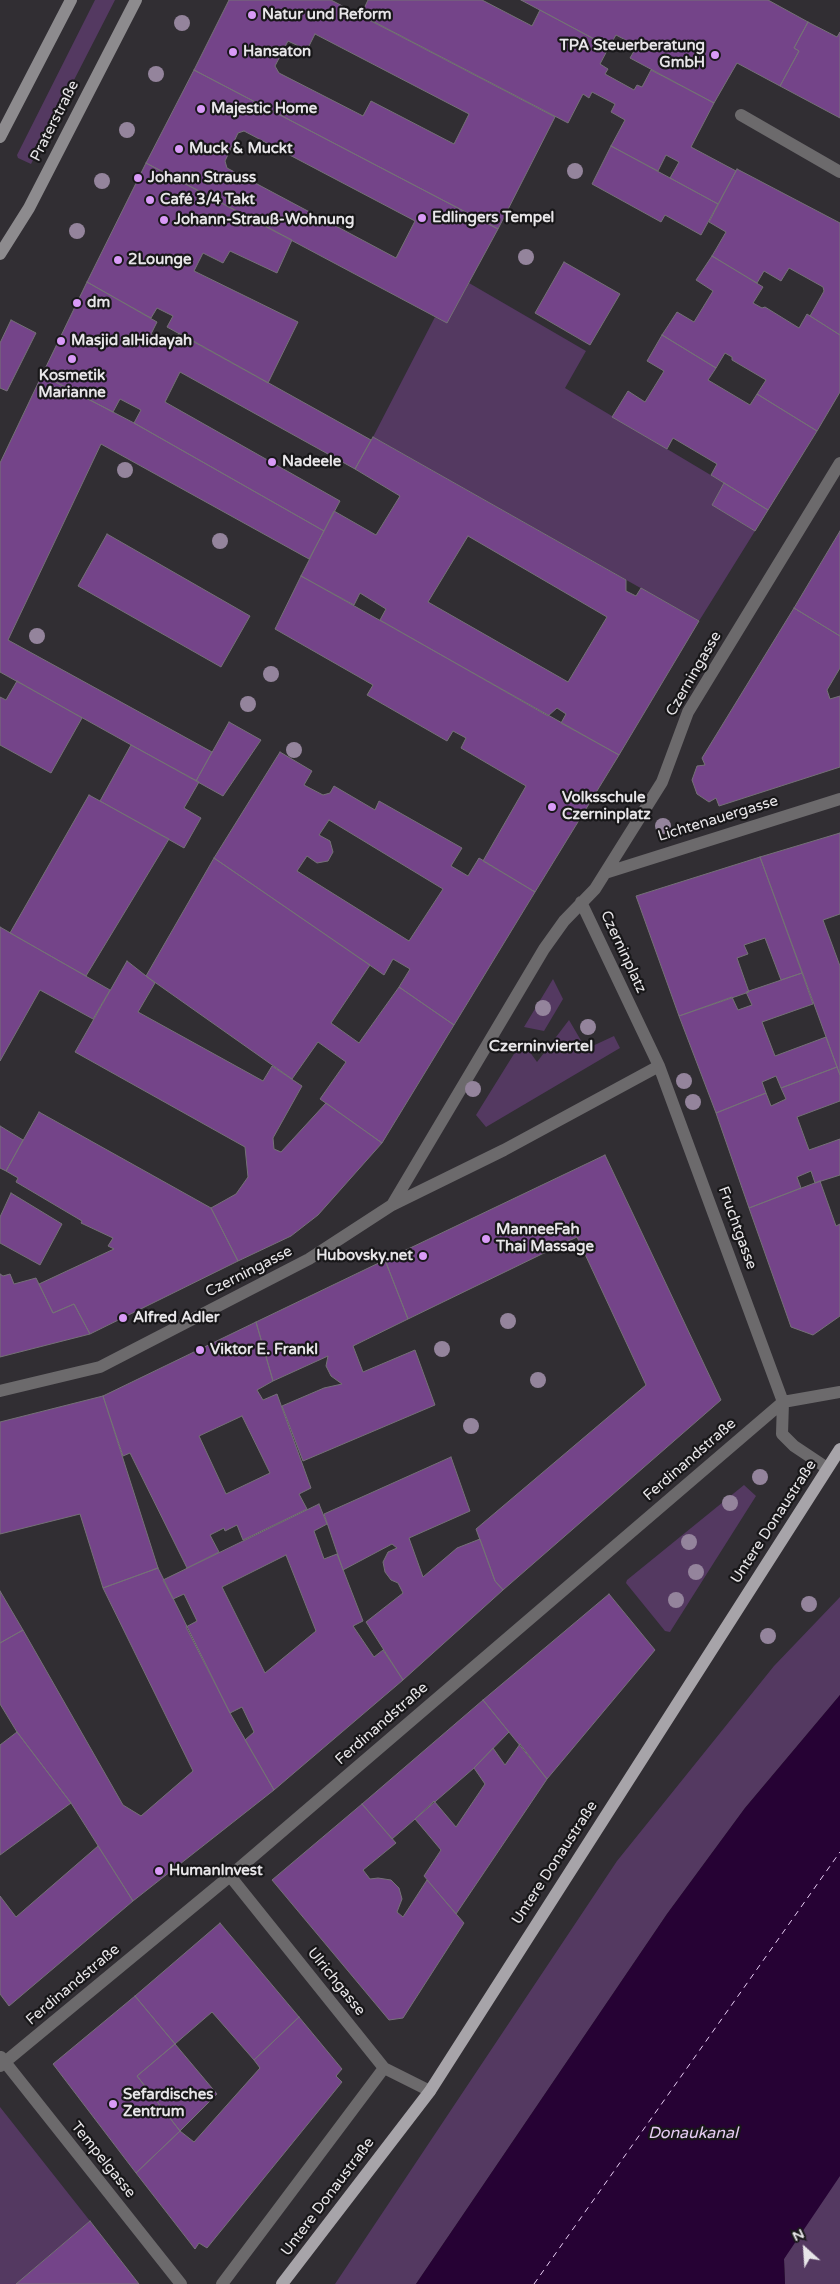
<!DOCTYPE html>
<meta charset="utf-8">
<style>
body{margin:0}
#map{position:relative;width:840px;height:2284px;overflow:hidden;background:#312e33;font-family:"Varela Round",sans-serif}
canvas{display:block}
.north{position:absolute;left:780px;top:2224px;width:50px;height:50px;-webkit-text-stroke:4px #181719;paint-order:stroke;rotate:334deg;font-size:14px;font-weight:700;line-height:20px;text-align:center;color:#e8e6e9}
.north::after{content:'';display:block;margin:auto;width:18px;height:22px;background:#e8e6e9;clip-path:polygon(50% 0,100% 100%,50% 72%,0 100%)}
</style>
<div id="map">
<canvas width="840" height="2284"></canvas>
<div class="north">N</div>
</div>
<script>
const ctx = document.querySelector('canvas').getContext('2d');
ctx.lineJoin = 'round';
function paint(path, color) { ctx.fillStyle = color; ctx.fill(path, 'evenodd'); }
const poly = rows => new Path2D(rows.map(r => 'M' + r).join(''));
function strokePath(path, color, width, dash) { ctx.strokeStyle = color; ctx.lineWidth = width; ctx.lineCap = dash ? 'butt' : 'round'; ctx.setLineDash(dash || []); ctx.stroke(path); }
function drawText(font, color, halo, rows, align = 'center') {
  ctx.font = font + ' "Varela Round",sans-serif'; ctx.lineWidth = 4.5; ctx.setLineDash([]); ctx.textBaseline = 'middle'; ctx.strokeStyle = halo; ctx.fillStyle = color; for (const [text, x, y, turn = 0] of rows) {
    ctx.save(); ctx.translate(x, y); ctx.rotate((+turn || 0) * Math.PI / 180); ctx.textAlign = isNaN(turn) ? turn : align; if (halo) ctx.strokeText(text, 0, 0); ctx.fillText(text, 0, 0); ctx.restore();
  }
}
paint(poly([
 [95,0,115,0,31,164,18,158,17,155],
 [469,283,586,351,565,388,724,483,712,505,755,531,699,621,373,437,435,317,447,322],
 [553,979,563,999,544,1031,524,1027],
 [569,1020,586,1049,614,1036,620,1048,486,1127,476,1115,522,1041,537,1062],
 [744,1485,756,1496,670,1632,665,1631,626,1583,627,1580],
 [840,1597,840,1695,745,1808,667,1914,416,2284,335,2284,617,1861,774,1666],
 [0,2107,90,2221,16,2284,0,2284],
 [840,2152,840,2284,785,2284,784,2259]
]), '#543961');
paint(poly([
 [840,1695,840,2176,784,2259,785,2284,416,2284,667,1914,745,1808]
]), '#260234');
strokePath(poly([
 [534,2284,840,1852]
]), '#e6ccf3', 1, [6, 5]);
const building = poly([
 [229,0,331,0,555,117,498,229,194,70,229,0],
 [315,34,469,114,454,144,371,101,363,116,279,73,275,66,288,41,307,50,315,34],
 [368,0,482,0,532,26,540,10,609,47,600,64,608,69,605,74,634,90,637,85,642,87,651,70,714,103,691,147,736,171,718,204,670,178,679,162,666,155,658,171,611,146,625,120,611,112,615,104,592,92,589,98,583,94,568,123,361,15,368,0],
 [521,0,768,0,808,22,794,48,799,51,780,86,737,63,714,103,630,58,637,46,616,35,609,47,521,0],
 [808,22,837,37,840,32,840,118,780,86,799,51,794,48,808,22],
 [194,70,498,229,447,323,146,163,194,70],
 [244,131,415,221,396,258,227,168,225,161,238,133,244,131],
 [611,146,718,204,701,235,665,215,661,222,592,184,611,146],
 [146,163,292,240,277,273,230,251,223,263,203,253,194,271,298,322,268,383,167,327,173,316,157,308,151,318,87,282,146,163],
 [737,169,840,223,840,335,810,316,824,291,823,287,789,268,781,281,764,271,757,283,712,256,726,232,709,222,737,169],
 [712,256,763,287,753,303,762,308,765,307,799,328,807,314,840,335,840,392,817,431,757,394,766,380,732,360,732,357,725,353,716,368,662,335,677,312,694,322,713,291,696,280,712,256],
 [564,262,620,294,590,345,535,313,564,262],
 [87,282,157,322,151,334,172,345,179,333,371,440,355,469,180,372,165,402,340,501,324,531,134,423,141,410,120,399,113,412,42,375,87,282],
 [11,320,36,333,7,391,0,388,0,343,11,320],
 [662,335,716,368,708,380,750,405,757,394,817,431,768,510,711,475,717,464,673,438,667,449,612,417,628,391,645,402,664,371,647,361,662,335],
 [42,375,134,423,324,531,309,559,101,444,8,640,212,752,196,781,0,672,0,463,42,375],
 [373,437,626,580,626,591,636,596,641,588,699,621,619,755,561,723,566,714,557,708,548,716,380,620,386,609,360,593,354,605,301,576,334,511,376,535,400,496,355,469,373,437],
 [468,536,607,617,568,682,428,602,468,536],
 [724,483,768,510,755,531,712,505,724,483],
 [840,531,840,636,794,608,840,531],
 [107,534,250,616,221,667,78,586,107,534],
 [301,576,619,755,535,892,483,861,526,786,461,748,466,738,453,731,447,741,367,695,373,685,275,629,301,576],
 [794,608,840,636,840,668,827,690,830,699,840,696,840,767,719,806,716,798,709,802,697,794,692,780,697,766,705,765,702,758,794,608],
 [17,681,82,718,51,773,0,745,0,697,6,700,17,681],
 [229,722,261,740,223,796,196,781,229,722],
 [131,745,199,782,184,808,201,818,184,848,100,801,131,745],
 [280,752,312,771,304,785,323,795,330,793,334,786,375,810,379,801,462,848,451,866,468,876,479,858,535,892,454,1025,399,987,410,969,393,959,384,975,214,858,280,752],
 [329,820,443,889,409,941,297,871,307,856,317,863,328,861,333,852,330,841,319,835,329,820],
 [89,795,169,839,86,976,10,933,89,795],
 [840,833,840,914,823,920,840,966,840,1075,760,857,840,833],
 [760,857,802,973,781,980,765,938,744,945,748,954,737,958,749,992,679,1016,636,896,760,857],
 [214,858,370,965,331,1023,359,1043,399,987,454,1025,382,1143,320,1099,346,1062,318,1042,292,1079,146,976,214,858],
 [0,927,110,990,93,1019,40,990,0,1061,0,927],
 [127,961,155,983,138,1012,263,1081,272,1066,302,1086,273,1138,274,1149,281,1152,326,1103,382,1143,318,1215,291,1236,238,1261,211,1208,236,1194,248,1177,245,1147,75,1052,127,961],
 [802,973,813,1004,762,1022,775,1056,826,1037,837,1067,781,1088,776,1076,762,1082,766,1093,716,1113,679,1016,732,997,738,1010,752,1005,746,992,802,973],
 [837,1067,840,1075,840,1101,797,1117,809,1150,840,1139,840,1175,815,1183,811,1171,797,1177,801,1188,749,1208,716,1113,766,1093,771,1106,786,1099,781,1088,837,1067],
 [39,1112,211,1208,238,1261,90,1334,74,1304,53,1313,39,1284,114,1249,108,1246,113,1238,81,1223,82,1221,16,1182,18,1178,6,1171,39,1112],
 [0,1126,23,1140,6,1171,0,1168,0,1126],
 [605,1155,721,1400,503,1590,495,1581,476,1529,646,1385,577,1237,408,1319,385,1260,605,1155],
 [820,1181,836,1226,840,1224,840,1316,813,1335,791,1327,749,1208,820,1181],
 [11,1193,62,1224,40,1265,0,1243,0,1217,11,1193],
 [385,1260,408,1319,353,1346,363,1372,415,1350,435,1405,303,1461,282,1406,324,1388,342,1384,331,1376,326,1366,328,1356,273,1381,256,1322,385,1260],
 [0,1274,3,1276,10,1274,14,1284,36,1278,53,1313,74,1304,90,1334,0,1357,0,1274],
 [256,1322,273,1381,257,1390,263,1400,277,1394,311,1488,299,1494,307,1509,243,1540,237,1525,225,1531,224,1528,210,1535,219,1552,187,1568,130,1453,123,1456,103,1396,256,1322],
 [242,1416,270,1473,226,1494,199,1436,242,1416],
 [103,1396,158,1568,103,1588,80,1514,0,1534,0,1422,103,1396],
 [451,1457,470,1511,409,1538,423,1577,457,1548,480,1539,495,1581,503,1590,403,1680,366,1622,403,1593,398,1583,391,1580,385,1572,383,1562,388,1552,397,1548,392,1544,343,1570,324,1514,451,1457],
 [319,1504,327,1524,314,1531,324,1559,337,1554,363,1621,353,1626,374,1657,383,1650,403,1680,274,1790,245,1740,254,1732,242,1707,230,1713,186,1627,197,1621,184,1594,173,1599,163,1580,319,1504],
 [286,1555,316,1631,265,1673,222,1587,286,1555],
 [158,1568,230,1713,274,1790,133,1901,71,1803,17,1732,0,1704,0,1643,23,1630,123,1805,141,1816,193,1771,103,1588,158,1568],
 [0,1591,23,1630,0,1643,0,1591],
 [609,1594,655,1650,547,1779,483,1700,609,1594],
 [483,1700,509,1732,474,1768,392,1839,362,1804,483,1700],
 [17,1732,71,1803,0,1855,0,1745,17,1732],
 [520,1744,547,1779,456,1914,424,1876,441,1850,415,1819,434,1801,456,1827,485,1784,474,1768,493,1748,505,1765,520,1744],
 [362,1804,396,1843,363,1870,370,1879,378,1878,391,1880,399,1888,402,1899,397,1912,403,1917,427,1880,464,1923,403,2018,389,2020,272,1880,362,1804],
 [98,1846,133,1901,9,2006,0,1994,0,1896,16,1917,98,1846],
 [220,1923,299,2017,254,2060,212,2012,175,2044,135,1996,220,1923],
 [135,1996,175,2044,137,2076,180,2131,136,2173,53,2064,135,1996],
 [299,2017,342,2069,336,2076,342,2082,207,2248,199,2243,195,2249,136,2173,180,2131,194,2142,260,2068,254,2060,299,2017],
 [175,2044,217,2094,180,2131,137,2076,175,2044],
 [90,2221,139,2284,16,2284,90,2221]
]);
paint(building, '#744489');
strokePath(building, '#757177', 1);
strokePath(poly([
 [741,115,840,172]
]), '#6c6a6c', 12);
strokePath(poly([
 [605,873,840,799],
 [392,1205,544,949,564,921,595,889,662,782,688,712,840,463],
 [0,1391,100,1367,309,1259,392,1205,504,1150,659,1066],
 [827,1468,794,1446,782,1434,783,1402,840,1392],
 [230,1876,384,2068,430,2091],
 [1,2057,181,2284],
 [0,2066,230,1876,783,1402,659,1066,581,902],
 [222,2284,384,2068]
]), '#6c6a6c', 12);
strokePath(poly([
 [0,137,71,0],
 [0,254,29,208,136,0]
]), '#8d8b8e', 12);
strokePath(poly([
 [282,2284,430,2091,840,1449]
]), '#a7a4a9', 12);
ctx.fillStyle = '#94849c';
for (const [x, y] of [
 [182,23],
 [156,74],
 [127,130],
 [575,171],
 [102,181],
 [77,231],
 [526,257],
 [125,470],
 [220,541],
 [37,636],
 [271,674],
 [248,704],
 [294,750],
 [663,826],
 [543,1008],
 [588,1027],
 [684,1081],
 [473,1089],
 [693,1102],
 [508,1321],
 [442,1349],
 [538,1380],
 [471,1426],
 [760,1477],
 [730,1503],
 [689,1542],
 [696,1572],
 [676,1600],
 [809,1604],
 [768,1636]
]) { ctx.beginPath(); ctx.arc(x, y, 8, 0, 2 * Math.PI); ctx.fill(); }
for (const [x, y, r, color] of [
 [252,15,5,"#d99af7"],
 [233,52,5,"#d99af7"],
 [715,55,5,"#d99af7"],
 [201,109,5,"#d99af7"],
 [179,149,5,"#d99af7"],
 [138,178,5,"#d99af7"],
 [150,200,5,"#d99af7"],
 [422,218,5,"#d99af7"],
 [164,220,5,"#d99af7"],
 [118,260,5,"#d99af7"],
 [77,303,5,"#d99af7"],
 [61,341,5,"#d99af7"],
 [72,359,5,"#d99af7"],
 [272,462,5,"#d99af7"],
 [552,807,5,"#d99af7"],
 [486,1239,5,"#d99af7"],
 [423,1256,5,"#d99af7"],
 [123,1318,5,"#d99af7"],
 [200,1350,5,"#d99af7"],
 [159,1871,5,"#d99af7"],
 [113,2104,5,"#d99af7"]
]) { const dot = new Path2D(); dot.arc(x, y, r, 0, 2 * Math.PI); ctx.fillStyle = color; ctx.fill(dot); strokePath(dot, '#181719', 2); }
drawText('bold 15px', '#e8e6e9', '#181719', [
 ["Natur und Reform",262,15],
 ["TPA Steuerberatung",705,46,"right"],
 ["GmbH",705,63,"right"],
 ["Hansaton",243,52],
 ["Majestic Home",211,109],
 ["Muck & Muckt",189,149],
 ["Johann Strauss",148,178],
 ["Café 3/4 Takt",160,200],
 ["Edlingers Tempel",432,218],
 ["Johann-Strauß-Wohnung",174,220],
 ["2Lounge",128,260],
 ["dm",87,303],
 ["Masjid alHidayah",71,341],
 ["Kosmetik",72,376,"center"],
 ["Marianne",72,393,"center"],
 ["Nadeele",282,462],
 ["Volksschule",562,798],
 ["Czerninplatz",562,815],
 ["ManneeFah",496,1230],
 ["Thai Massage",496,1247],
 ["Hubovsky.net",413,1256,"right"],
 ["Alfred Adler",133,1318],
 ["Viktor E. Frankl",210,1350],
 ["HumanInvest",169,1871],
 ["Sefardisches",123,2095],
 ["Zentrum",123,2112]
], 'left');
drawText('15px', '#e8e6e9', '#181719', [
 ["Praterstraße",55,121,-63],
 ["Czerningasse",694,674,-60],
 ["Lichtenauergasse",718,819,-17],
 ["Czerninplatz",623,952,65],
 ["Fruchtgasse",737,1228,70],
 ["Czerningasse",249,1272,-27],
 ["Ferdinandstraße",690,1460,-41],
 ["Untere Donaustraße",774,1522,-57],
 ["Ferdinandstraße",382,1724,-41],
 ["Untere Donaustraße",555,1863,-57],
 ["Ulrichgasse",336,1982,51],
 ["Ferdinandstraße",73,1985,-40],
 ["Tempelgasse",103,2160,51],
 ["Untere Donaustraße",328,2197,-53]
]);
drawText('bold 16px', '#e8e6e9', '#181719', [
 ["Czerninviertel",541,1047]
]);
drawText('italic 16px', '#e6ccf3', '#181719', [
 ["Donaukanal",693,2134]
]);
</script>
